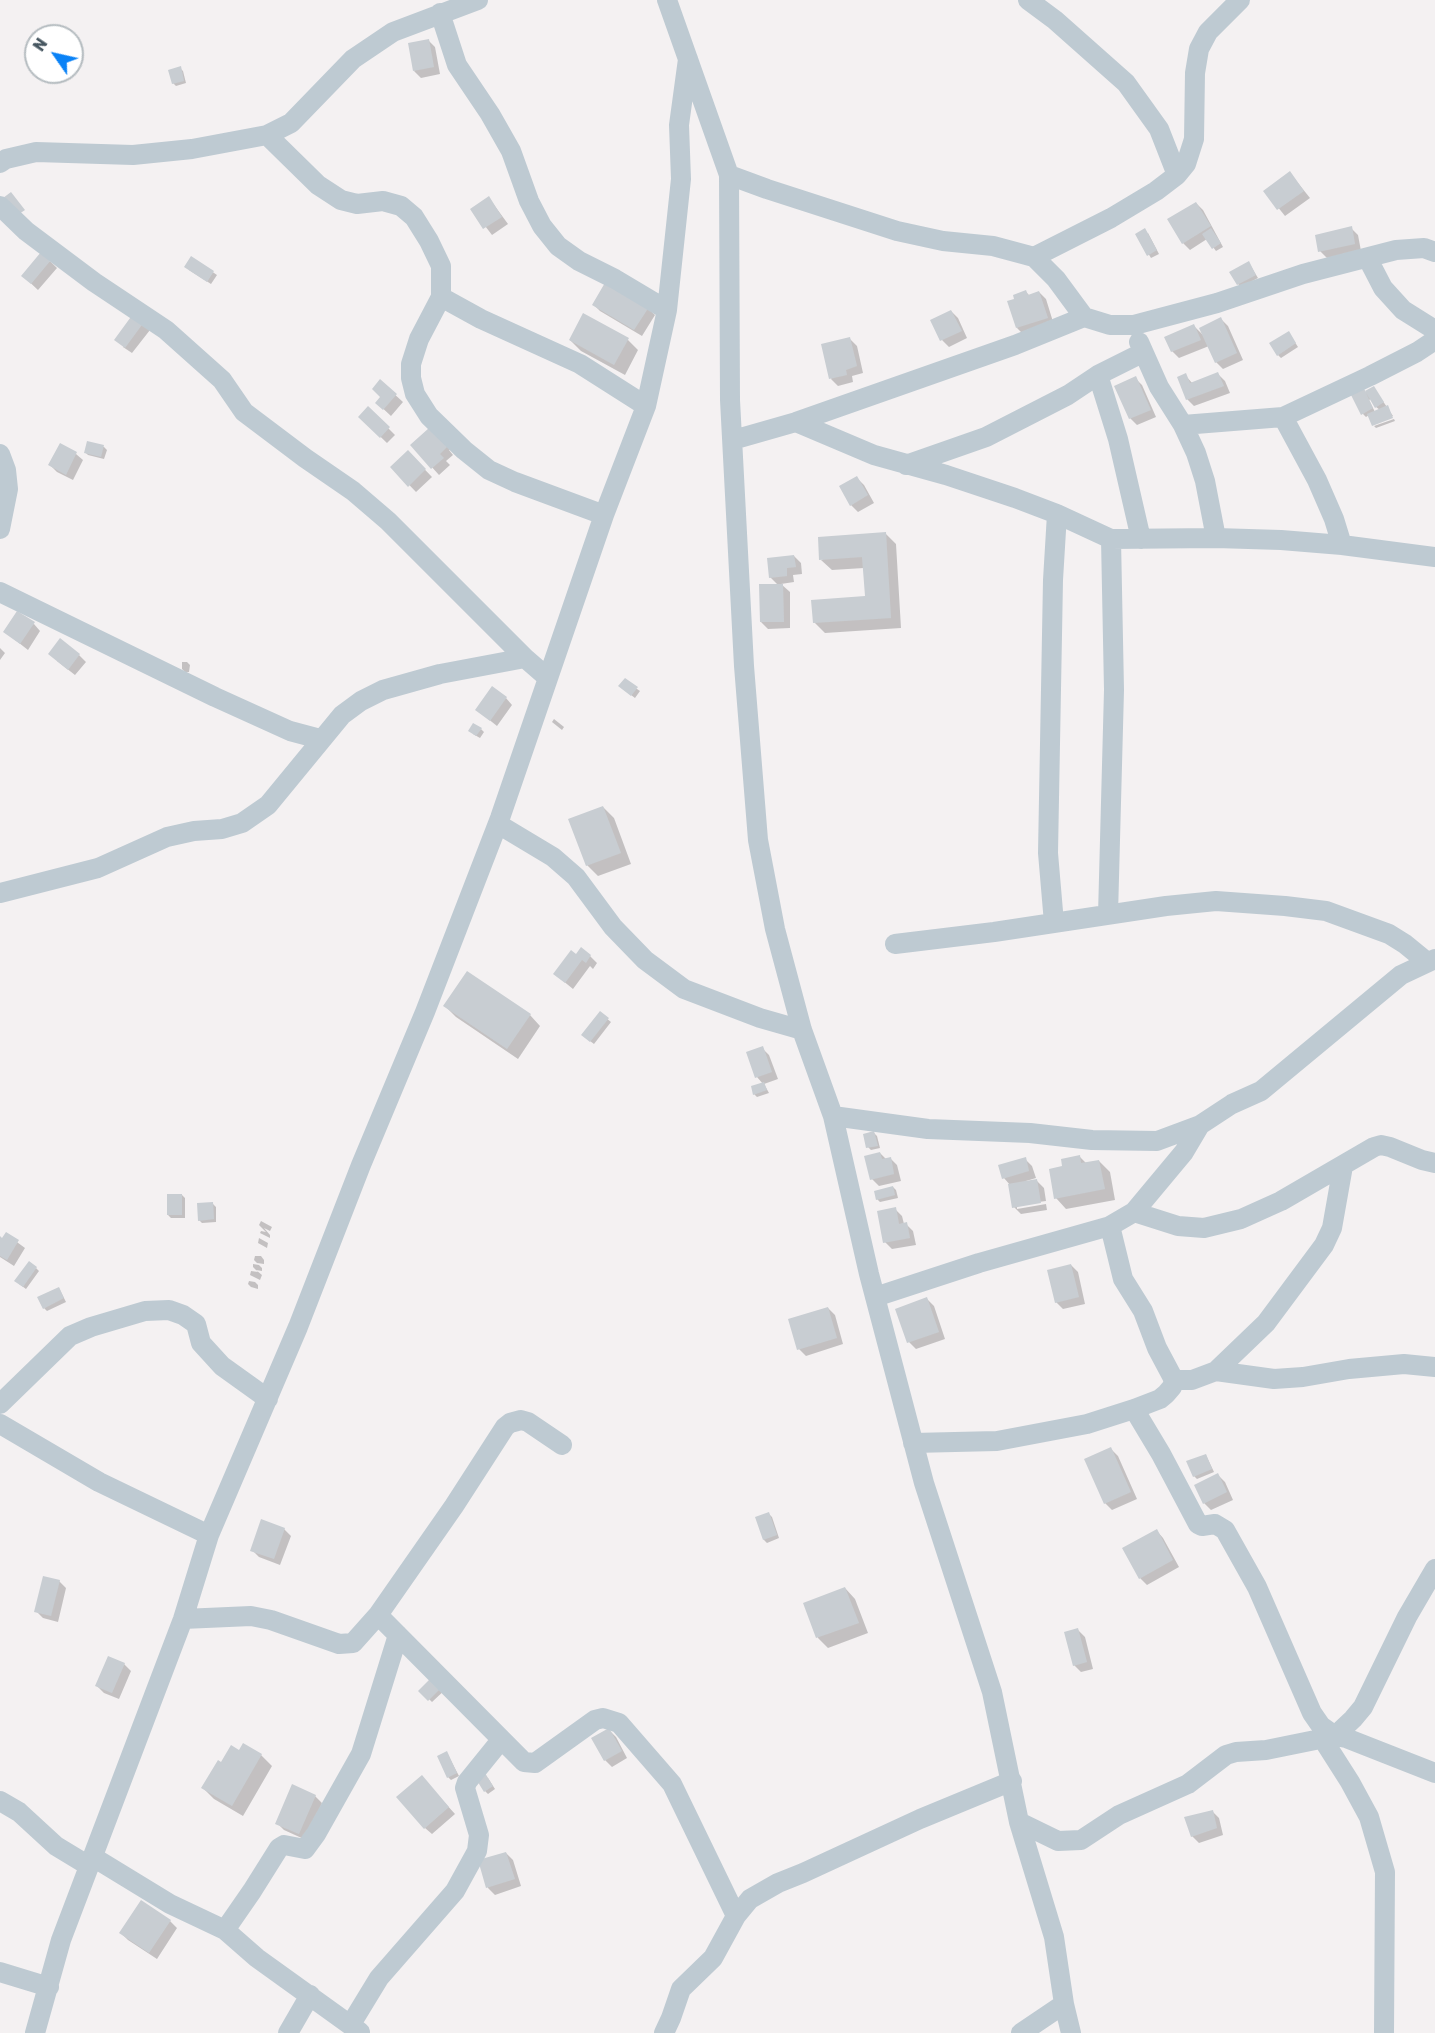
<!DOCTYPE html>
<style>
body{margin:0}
#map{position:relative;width:1435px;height:2033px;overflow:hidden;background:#f4f1f2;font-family:Rubik,sans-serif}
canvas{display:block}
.north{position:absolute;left:24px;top:24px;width:60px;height:60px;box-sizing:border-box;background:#fff;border:2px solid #b5bcc0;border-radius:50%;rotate:304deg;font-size:16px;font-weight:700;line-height:24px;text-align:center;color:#475761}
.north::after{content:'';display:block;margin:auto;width:21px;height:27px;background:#0a82f6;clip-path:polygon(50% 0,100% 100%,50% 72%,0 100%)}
</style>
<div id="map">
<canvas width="1435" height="2033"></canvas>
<div class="north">N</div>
</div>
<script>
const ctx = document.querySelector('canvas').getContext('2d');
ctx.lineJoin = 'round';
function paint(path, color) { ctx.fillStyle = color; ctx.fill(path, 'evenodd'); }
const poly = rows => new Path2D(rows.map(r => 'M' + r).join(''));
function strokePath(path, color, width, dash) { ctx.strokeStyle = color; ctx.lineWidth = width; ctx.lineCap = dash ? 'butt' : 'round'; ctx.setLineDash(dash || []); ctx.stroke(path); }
paint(poly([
 [428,40,435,47,440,74,421,78,414,71],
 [180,68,183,71,186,83,176,86,173,83],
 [1290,173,1310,198,1285,216,1265,191],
 [489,198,508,224,492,235,472,209],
 [1196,203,1203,210,1223,247,1216,251,1207,239,1190,250,1183,243],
 [1351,228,1358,235,1361,251,1327,258,1320,251],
 [1148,233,1159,254,1151,258,1137,235],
 [192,258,217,275,211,284,189,270],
 [50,261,57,268,38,290,23,276],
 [1249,263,1258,278,1241,287,1238,284],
 [1026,292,1030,296,1039,292,1046,299,1054,325,1024,335,1017,328],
 [593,304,648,308,655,315,642,336,600,311],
 [951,311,958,318,967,338,949,347,942,340,932,320],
 [133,316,150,330,132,353,123,347],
 [1221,319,1228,326,1243,360,1223,369,1216,362,1209,346,1179,358,1172,351,1194,326,1204,336],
 [1291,336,1298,347,1281,358,1278,355],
 [850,339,857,346,863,373,852,376,853,382,838,386,831,379],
 [570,340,628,340,638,350,625,375,581,351],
 [1218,374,1225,381,1230,393,1194,406,1187,399,1185,375,1193,384],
 [1135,378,1142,385,1156,417,1137,425,1130,418],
 [380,381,403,402,391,416,377,403,382,397],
 [1374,388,1393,416,1373,424,1369,415,1366,417,1363,414,1366,393],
 [1371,399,1376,407,1380,410,1375,412,1369,400],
 [368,408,395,435,387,443,360,417],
 [1394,419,1395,421,1376,428,1374,426],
 [429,430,452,448,449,450,453,455,446,461,450,465,439,475,412,445],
 [88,442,104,447,107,450,104,459,88,455,85,452],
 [61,445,76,454,83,460,73,480,57,472,50,465],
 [408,452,432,477,416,492,392,467],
 [857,478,864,485,874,503,858,512,851,505],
 [885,533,896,544,901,628,825,633,814,622,866,597,864,568,832,570,821,560],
 [794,556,801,563,802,574,793,575,794,582,781,584,790,592,790,628,768,629,761,622,778,585,770,577],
 [34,624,40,631,28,650,5,632],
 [0,648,5,653,0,660],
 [79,655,86,662,75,675,57,661],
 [182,662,187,662,190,665,189,672,185,672,182,669],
 [623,689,637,689,640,691,635,698],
 [506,698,512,705,497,726,477,710],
 [554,719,564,727,562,730,552,722],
 [481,729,484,732,480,738,473,734],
 [603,807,614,818,631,864,598,876,587,865],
 [576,956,590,956,597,963,593,969,590,966,573,989,562,980],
 [445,1006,530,1015,540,1026,518,1059,456,1017],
 [600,1013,611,1022,594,1044,586,1038],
 [762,1048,769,1055,778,1079,764,1084,769,1093,757,1097,754,1094,763,1084,757,1077],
 [874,1133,877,1136,880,1148,871,1150,868,1147],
 [880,1153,886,1159,890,1158,897,1165,901,1181,879,1186,872,1179],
 [1080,1157,1087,1164,1099,1161,1110,1172,1115,1200,1066,1209,1056,1198,1064,1168],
 [1025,1159,1032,1166,1036,1178,1026,1181,1027,1183,1037,1181,1044,1188,1046,1201,1017,1205,1017,1209,1046,1204,1047,1210,1021,1214,1014,1207,1010,1185,1004,1178],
 [893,1187,896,1190,898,1198,880,1202,877,1199],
 [182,1195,185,1198,185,1218,171,1218,168,1215],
 [213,1204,216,1207,216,1222,202,1223,199,1220],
 [895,1209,902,1216,904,1224,906,1224,913,1231,916,1245,892,1249,885,1242],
 [261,1221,272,1227,270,1231,264,1228,270,1235,270,1238,260,1233,261,1231,266,1232,259,1225],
 [6,1234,25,1248,14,1266,0,1257,0,1238,3,1240],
 [259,1238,268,1243,267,1248,258,1243],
 [255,1256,261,1256,264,1260,264,1264,257,1263,262,1268,262,1271,256,1270,262,1275,260,1280,250,1275,251,1271,258,1272,253,1267,253,1264,259,1265,254,1260],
 [1071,1265,1078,1272,1085,1304,1063,1309,1056,1302],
 [36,1268,39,1271,26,1289,19,1284],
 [249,1281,255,1282,258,1285,258,1289,251,1287,248,1284],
 [59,1288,66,1302,47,1311,44,1308],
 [927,1299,934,1306,945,1339,916,1349,909,1342],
 [828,1308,835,1315,843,1344,806,1356,799,1349],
 [1111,1449,1118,1456,1137,1499,1112,1510,1105,1503],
 [1206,1455,1214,1472,1197,1479,1194,1476],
 [1218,1475,1225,1482,1233,1500,1211,1510,1204,1503],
 [769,1514,772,1517,779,1538,767,1543,764,1540,757,1518],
 [284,1529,291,1536,280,1565,259,1557,252,1550],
 [1157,1531,1163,1538,1179,1567,1147,1585,1140,1578],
 [59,1581,66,1588,58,1622,43,1618,36,1611],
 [845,1588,855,1599,868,1633,828,1648,818,1638,805,1604],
 [1078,1630,1085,1637,1093,1669,1081,1672,1074,1665],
 [124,1664,131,1671,119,1699,104,1693,97,1686],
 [447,1688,432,1702,421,1691],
 [609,1730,616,1737,627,1758,612,1767,605,1760],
 [243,1745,261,1755,272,1766,243,1816,214,1799,203,1788,222,1764,239,1752],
 [447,1753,459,1776,451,1780,448,1777],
 [488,1778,495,1789,488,1794,485,1791],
 [428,1784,455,1814,432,1834,425,1828],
 [315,1796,322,1803,306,1840,284,1830,277,1823],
 [1212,1811,1219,1818,1223,1835,1199,1843,1192,1836],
 [506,1853,513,1860,521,1886,495,1895,488,1888,480,1861],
 [170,1921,177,1928,157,1959,128,1940,121,1933]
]), '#0003');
paint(poly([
 [429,39,434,67,413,71,408,43],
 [181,66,184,81,172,84,168,70],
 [1290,171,1304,191,1277,210,1263,191],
 [11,192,25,210,16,216,3,198],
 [489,196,502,217,483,229,470,209],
 [1196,202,1211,226,1182,244,1167,219],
 [1352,226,1355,244,1318,252,1315,235],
 [1145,228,1157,250,1147,256,1135,234],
 [1211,228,1221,243,1212,249,1202,234],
 [41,252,51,260,31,284,21,276],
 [191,256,214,271,207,282,184,267],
 [1249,261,1256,275,1237,285,1229,272],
 [606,281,649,307,634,330,592,305],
 [1026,290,1028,295,1039,291,1048,318,1016,328,1007,301,1014,299,1013,295],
 [951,310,962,331,940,341,930,320],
 [583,313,629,338,614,365,569,340],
 [133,314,144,322,125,348,114,340],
 [1221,317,1237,353,1215,363,1199,328],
 [1194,324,1201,340,1171,352,1164,337],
 [1289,331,1296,343,1277,356,1269,343],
 [850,337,857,366,846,370,847,375,829,379,821,344],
 [1218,372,1224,386,1186,400,1177,377,1186,373,1190,383],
 [1136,376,1151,410,1129,419,1114,386],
 [380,379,397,394,383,410,375,403,380,397,372,389],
 [1362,384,1373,408,1361,415,1349,391],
 [1374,386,1384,402,1375,408,1365,391],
 [1388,405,1393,418,1372,426,1367,414],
 [368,406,390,427,380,438,358,417],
 [429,428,447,447,440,454,444,458,431,469,410,445],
 [87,441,104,445,101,457,84,453],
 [60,443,77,452,66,475,48,465],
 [408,450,426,469,408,487,390,467],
 [857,476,868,495,850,506,839,486],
 [886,532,891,618,813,623,811,600,865,596,862,557,819,560,818,537],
 [794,555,796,567,787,568,787,576,769,578,767,558],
 [759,584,783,584,784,622,760,622],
 [17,611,35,622,20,644,3,632],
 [60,638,80,654,68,670,48,654],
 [625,678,638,687,631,696,618,686],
 [492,686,507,697,490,721,475,710],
 [473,723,482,728,476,736,468,731],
 [603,806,621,853,586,866,568,819],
 [581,947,591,955,586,963,582,960,565,983,553,974,571,950,576,954],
 [467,971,531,1014,507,1049,443,1006],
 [600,1011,609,1018,590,1042,581,1035],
 [763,1046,772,1072,755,1078,746,1052],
 [764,1082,767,1090,753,1095,751,1086],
 [874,1131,878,1146,866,1148,863,1134],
 [880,1152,882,1159,891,1157,894,1174,870,1180,864,1156],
 [1080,1155,1081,1163,1099,1160,1105,1189,1054,1199,1049,1169,1062,1166,1061,1159],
 [1026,1157,1029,1171,1002,1179,998,1165],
 [1037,1179,1041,1203,1012,1208,1008,1184],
 [893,1186,895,1195,876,1200,874,1191],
 [167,1194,182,1194,182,1215,167,1215],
 [213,1202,214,1219,198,1221,197,1203],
 [896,1207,899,1224,907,1222,910,1238,883,1243,877,1211],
 [6,1232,19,1240,7,1260,0,1256,0,1236,2,1238],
 [29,1261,37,1267,23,1287,14,1281],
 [1071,1264,1079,1297,1055,1303,1047,1270],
 [59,1287,64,1298,43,1309,37,1297],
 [927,1297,939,1332,907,1343,895,1309],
 [828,1307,837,1338,797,1350,788,1319],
 [1111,1447,1131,1492,1104,1504,1084,1459],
 [1206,1454,1212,1469,1193,1477,1186,1461],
 [1218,1473,1227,1492,1203,1504,1194,1485],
 [769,1512,777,1535,763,1540,755,1517],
 [261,1519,285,1528,274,1559,250,1551],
 [1157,1529,1173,1560,1139,1579,1122,1548],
 [43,1576,60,1580,51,1616,34,1612],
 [845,1587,859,1623,816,1638,803,1603],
 [1078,1628,1087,1662,1073,1666,1064,1632],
 [108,1656,125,1663,112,1693,95,1686],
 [435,1674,445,1684,428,1701,418,1691],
 [609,1728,622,1751,604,1761,591,1738],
 [243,1743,262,1754,232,1806,201,1788,218,1760,221,1762,231,1745,239,1750],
 [447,1751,457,1773,447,1778,437,1756],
 [485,1773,493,1786,484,1792,476,1779],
 [422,1775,449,1807,424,1829,396,1797],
 [292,1784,316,1795,299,1834,275,1824],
 [1213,1810,1217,1828,1191,1837,1184,1817],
 [506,1852,515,1879,486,1888,478,1860],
 [141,1900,171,1920,149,1953,119,1933]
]), '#c8cdd2');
strokePath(poly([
 [667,0,729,175,730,400,744,666,758,840,775,929,802,1030,833,1116,869,1274,924,1483,992,1692,1019,1822,1054,1937,1064,2004,1071,2033],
 [1028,0,1055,20,1126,83,1159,129,1177,175],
 [440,13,457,65,490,114,511,151,529,201,542,226,558,246,579,261,615,279,667,310],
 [267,135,318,185,341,200,357,204,383,201,401,206,414,217,429,241,441,266,441,297,419,339,411,364,411,378,415,394,429,416,464,450,489,470,515,482,604,515],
 [0,163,6,159,36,152,133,155,192,149,267,135,291,123,353,59,393,32,478,0],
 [729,175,767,189,897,231,943,241,993,246,1034,257,1056,279,1084,317,1110,325,1134,325,1217,303,1303,274,1396,250,1424,248,1435,252],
 [0,206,26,231,94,282,166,330,222,380,244,412,305,458,353,491,388,521,525,658,548,678],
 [1034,257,1111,218,1156,191,1177,175,1186,164,1194,139,1195,73,1199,49,1208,32,1240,0],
 [1368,259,1383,288,1403,310,1435,330],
 [441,297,481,319,580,364,646,406],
 [1139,342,1159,387,1183,425,1196,453,1205,481,1216,538],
 [1098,375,1118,439,1141,539],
 [1283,417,1317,480,1334,519,1342,545],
 [796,422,874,455,946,475,1015,498,1057,514,1111,539,1216,538,1281,540,1342,545,1435,557],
 [1183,425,1283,417,1370,376,1417,352,1435,340],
 [733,440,796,422,1015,345,1084,317],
 [0,454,6,470,8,489,0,529],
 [906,465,986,437,1068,395,1098,375,1142,353],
 [0,592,215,697,290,731,320,739],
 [498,824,553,857,576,877,613,927,645,960,684,989,760,1018,802,1030],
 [0,893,98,868,167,837,194,831,222,829,242,823,268,805,342,715,361,701,383,690,440,674,525,658],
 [1108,915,1114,690,1111,539],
 [1054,923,1048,853,1053,580,1057,514],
 [895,944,994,932,1166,906,1216,901,1285,906,1326,911,1389,934,1405,944,1427,962],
 [833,1116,928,1129,1030,1133,1092,1140,1157,1141,1200,1125,1232,1104,1261,1091,1401,975,1435,959],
 [1134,1212,1178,1226,1204,1228,1241,1219,1281,1201,1374,1147,1381,1145,1390,1147,1422,1160,1435,1163],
 [875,1297,979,1263,1110,1226,1134,1212,1184,1152,1200,1125],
 [1216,1371,1274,1379,1303,1377,1349,1369,1404,1364,1435,1367],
 [1174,1380,1192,1380,1216,1371,1266,1323,1324,1245,1332,1228,1343,1166],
 [0,1404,70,1336,91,1327,145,1311,169,1310,183,1315,196,1324,201,1343,222,1366,268,1399],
 [1134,1409,1161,1454,1198,1524,1202,1526,1215,1524,1225,1530,1257,1587,1312,1713,1321,1726,1335,1736,1353,1719,1363,1707,1407,1617,1435,1569],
 [0,1424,99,1482,209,1535],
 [913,1443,997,1441,1087,1424,1134,1409,1160,1399,1166,1394,1172,1387,1174,1380,1157,1348,1143,1311,1123,1279,1110,1226],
 [378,1615,524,1762,535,1763,542,1758,595,1720,603,1718,619,1723,672,1784,736,1916],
 [183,1619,251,1616,271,1620,339,1644,353,1643,378,1615,454,1506,505,1427,510,1423,521,1420,528,1422,562,1445],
 [1322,1738,1350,1782,1369,1817,1385,1872,1384,2033],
 [0,1801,19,1812,56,1846,89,1866],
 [1019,1822,1058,1841,1081,1840,1119,1815,1188,1784,1226,1755,1236,1752,1266,1750,1335,1736,1346,1738,1435,1773],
 [93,1857,170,1904,225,1930,257,1958,360,2032],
 [225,1930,252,1891,279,1848,284,1845,305,1849,316,1834,361,1754,398,1635],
 [0,1972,49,1987],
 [351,2024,379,1978,455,1891,477,1851,479,1835,465,1788,467,1782,501,1740],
 [35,2033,61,1940,183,1619,209,1535,298,1327,361,1165,425,1012,500,818,604,515,646,406,667,310,681,179,679,125,688,59],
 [288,2033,310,1995],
 [664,2033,671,2018,681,1989,713,1958,736,1916,750,1899,778,1883,803,1873,920,1819,1012,1781],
 [1021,2033,1064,2004]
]), '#becad2', 20);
</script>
